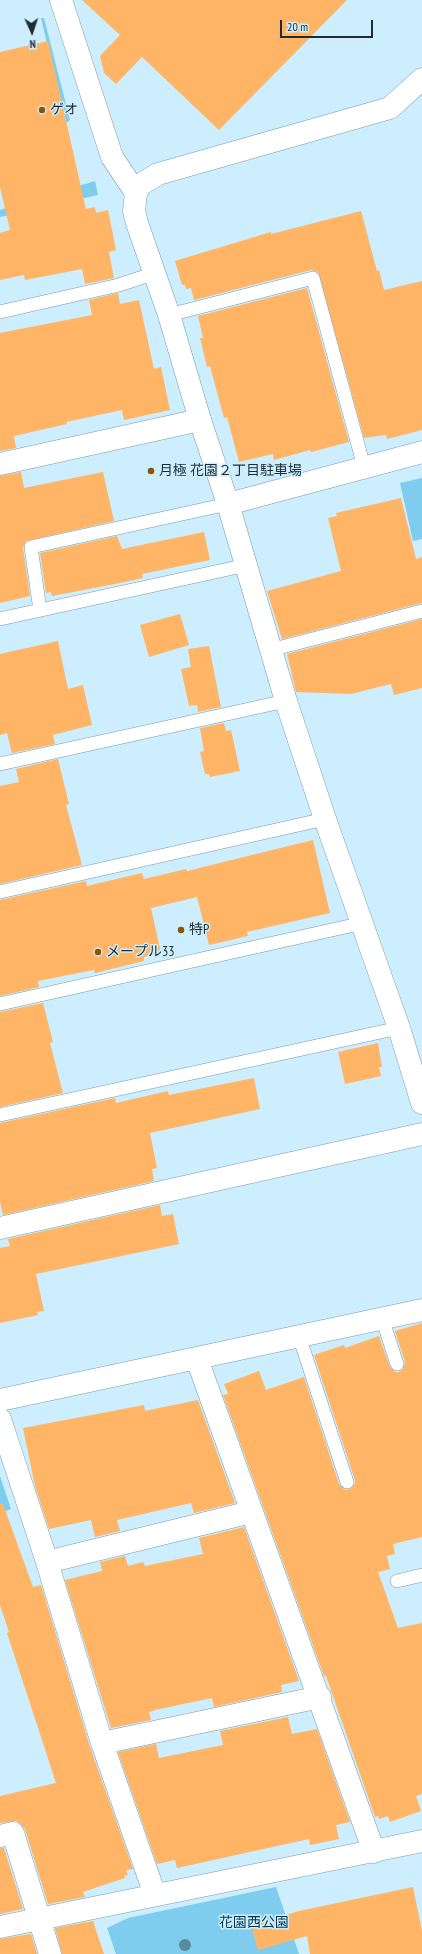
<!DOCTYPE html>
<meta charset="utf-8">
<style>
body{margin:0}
#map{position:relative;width:422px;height:1954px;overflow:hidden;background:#cceefe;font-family:"PT Sans Narrow",sans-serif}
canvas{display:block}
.north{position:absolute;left:12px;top:12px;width:40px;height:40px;-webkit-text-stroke:3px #cceefe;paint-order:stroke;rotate:177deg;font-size:11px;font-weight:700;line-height:16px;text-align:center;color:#1f2c32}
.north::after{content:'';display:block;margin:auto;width:14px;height:18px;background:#1f2c32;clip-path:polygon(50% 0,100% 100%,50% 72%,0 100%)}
.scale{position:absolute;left:280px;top:20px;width:93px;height:18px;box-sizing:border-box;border:2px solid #1f2c32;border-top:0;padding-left:5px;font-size:12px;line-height:14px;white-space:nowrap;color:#1f2c32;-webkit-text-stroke:3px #cceefe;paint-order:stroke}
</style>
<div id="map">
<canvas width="422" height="1954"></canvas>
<div class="north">N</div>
<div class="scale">20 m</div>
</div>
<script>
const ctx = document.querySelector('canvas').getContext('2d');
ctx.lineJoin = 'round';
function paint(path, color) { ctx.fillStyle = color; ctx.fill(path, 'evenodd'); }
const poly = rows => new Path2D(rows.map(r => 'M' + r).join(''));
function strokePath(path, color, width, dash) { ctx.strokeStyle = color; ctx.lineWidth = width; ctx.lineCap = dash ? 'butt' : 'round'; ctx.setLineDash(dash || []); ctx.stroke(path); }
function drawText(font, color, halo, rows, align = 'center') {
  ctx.font = font + ' "PT Sans Narrow","Noto Sans JP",sans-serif'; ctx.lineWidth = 3; ctx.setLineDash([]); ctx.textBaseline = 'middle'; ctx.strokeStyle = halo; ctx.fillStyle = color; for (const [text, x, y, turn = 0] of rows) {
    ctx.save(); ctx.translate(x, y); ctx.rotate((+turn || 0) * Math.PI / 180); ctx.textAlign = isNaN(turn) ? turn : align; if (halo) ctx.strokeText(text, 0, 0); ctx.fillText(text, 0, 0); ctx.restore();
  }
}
paint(poly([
 [41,18,44,18,70,120,66,123],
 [95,181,98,195,0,217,0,210],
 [422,478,422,539,413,541,400,483],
 [0,1476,11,1509,0,1513],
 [276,1887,299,1954,116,1954,107,1928,128,1918]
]), '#7eccee');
paint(poly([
 [82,0,347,0,219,130,142,57,116,84,104,73,100,56,120,35],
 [48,41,86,209,95,207,96,213,108,210,116,250,109,252,114,278,85,284,82,269,25,280,24,275,0,280,0,233,10,230,0,187,0,52],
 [361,211,377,271,379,270,384,290,422,281,422,430,387,439,386,435,364,438,318,272,311,270,194,300,191,288,186,289,185,285,182,285,175,261,271,232,271,234],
 [307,288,349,442,311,452,310,450,274,460,273,454,239,462,227,417,224,418,210,366,207,367,200,338,203,338,198,316],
 [118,293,120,304,139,300,154,369,161,367,170,410,124,420,122,410,66,422,67,424,14,436,16,448,0,451,0,333,92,315,89,300],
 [21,472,24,488,103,472,114,521,26,541,23,548,30,596,0,603,0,476],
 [401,498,416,559,422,557,422,603,282,639,267,591,341,571,328,518,337,516,336,513],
 [204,532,210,560,142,574,143,578,120,583,52,596,51,592,46,593,40,553,117,536,122,549],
 [180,614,189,645,149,657,140,625],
 [422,619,422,688,394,695,391,684,351,694,296,692,287,654],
 [58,641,68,689,83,685,92,725,53,735,55,744,12,753,7,733,0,735,0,654],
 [209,646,221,707,198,712,197,705,189,706,181,669,191,667,188,649],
 [224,723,226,731,231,730,240,771,210,777,209,774,205,774,200,752,204,751,200,728],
 [58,759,69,804,66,805,82,865,0,884,0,786,19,782,16,769],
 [313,840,330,913,247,932,248,936,209,945,197,897,151,908,161,953,144,957,144,961,95,973,94,970,38,981,39,987,0,996,0,900,86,881,87,886,142,873,144,879,186,869,187,871],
 [43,1003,53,1042,50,1043,63,1093,0,1107,0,1012],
 [378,1043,382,1067,379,1067,381,1076,345,1084,338,1052],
 [254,1078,260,1109,150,1133,157,1168,152,1169,154,1181,3,1215,0,1202,0,1123,115,1098,116,1103,168,1091,169,1095],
 [160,1205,162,1216,173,1214,179,1244,36,1274,44,1311,37,1312,38,1315,0,1323,0,1248,10,1246,8,1239],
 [422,1323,422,1537,393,1544,395,1554,387,1556,390,1569,378,1572,398,1628,422,1623,422,1794,416,1796,421,1811,390,1822,388,1816,379,1819,378,1816,375,1817,326,1676,324,1676,223,1395,228,1394,224,1384,259,1371,266,1390,304,1377,339,1484,345,1490,350,1489,355,1484,355,1480,314,1355,344,1345,345,1348,379,1336,390,1367,395,1372,399,1372,403,1369,405,1362,395,1331],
 [198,1400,235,1503,194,1513,191,1503,117,1520,120,1531,95,1537,91,1520,49,1529,35,1486,23,1428,144,1405,145,1411],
 [0,1504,3,1504,33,1587,41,1585,90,1747,133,1869,126,1870,128,1875,124,1876,125,1878,83,1892,85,1897,48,1904,25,1829,21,1824,16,1821,0,1823,0,1796,56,1783,7,1633,9,1632,0,1605],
 [244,1527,299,1681,281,1685,282,1692,214,1707,212,1698,155,1710,149,1712,151,1720,111,1728,65,1580,102,1571,100,1562,125,1556,128,1566,143,1562,145,1566,203,1554,199,1538],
 [288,1717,292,1734,317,1729,350,1822,336,1825,339,1839,310,1845,309,1839,177,1868,175,1860,157,1864,118,1752,156,1744,159,1758,223,1745,220,1731],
 [0,1848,4,1848,23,1909,0,1914],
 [413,1887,422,1931,422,1954,310,1954,307,1936,258,1950,251,1925,299,1911],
 [93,1921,104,1954,62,1954,55,1928],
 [31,1934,37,1954,0,1954,0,1939]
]), '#ffb565');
const lane = poly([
 [0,312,119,285,155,273],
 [169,315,313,278,364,467],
 [40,610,31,547,228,504],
 [0,619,247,565],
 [270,650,422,611],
 [0,764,286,701],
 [0,892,325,819],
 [0,1004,363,923],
 [0,1115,399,1028],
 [382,1318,397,1364],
 [299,1336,347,1482],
 [397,1581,422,1575]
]);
const street = poly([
 [61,0,112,157,136,193],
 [422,452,228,504,286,701,325,819,399,1028,422,1103],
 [0,464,200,420],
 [0,1228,422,1134],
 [197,1359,374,1852],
 [0,1400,422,1310],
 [0,1419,47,1562,102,1743,155,1895],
 [47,1562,251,1512],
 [102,1743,320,1697],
 [0,1836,13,1833,50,1954],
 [0,1927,422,1841]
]);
const secondary = poly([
 [228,504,200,420,169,315,137,223,134,211,136,193,140,185,158,174,390,108,422,79]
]);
strokePath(lane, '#7a99a8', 14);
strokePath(street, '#7a99a8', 23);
strokePath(secondary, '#7a99a8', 23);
strokePath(lane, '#fff', 13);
strokePath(street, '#fff', 22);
strokePath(secondary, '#fff', 22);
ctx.fillStyle = '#5c8a9d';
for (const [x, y] of [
 [185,1945]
]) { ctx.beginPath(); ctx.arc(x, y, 6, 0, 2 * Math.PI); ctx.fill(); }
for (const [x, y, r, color] of [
 [42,110,4,"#8b5406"],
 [151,471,4,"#8b5406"],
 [181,930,4,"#8b5406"],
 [98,952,4,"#8b5406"]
]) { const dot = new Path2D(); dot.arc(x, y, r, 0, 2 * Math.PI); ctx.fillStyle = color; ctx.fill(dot); strokePath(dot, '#cceefe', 1.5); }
drawText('14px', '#1f2c32', '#cceefe', [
 ["ゲオ",50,110],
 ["月極 花園２丁目駐車場",159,471],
 ["特P",189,930],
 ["メープル33",106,952]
], 'left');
drawText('14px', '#00394d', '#cceefe', [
 ["花園西公園",254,1923]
]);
</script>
